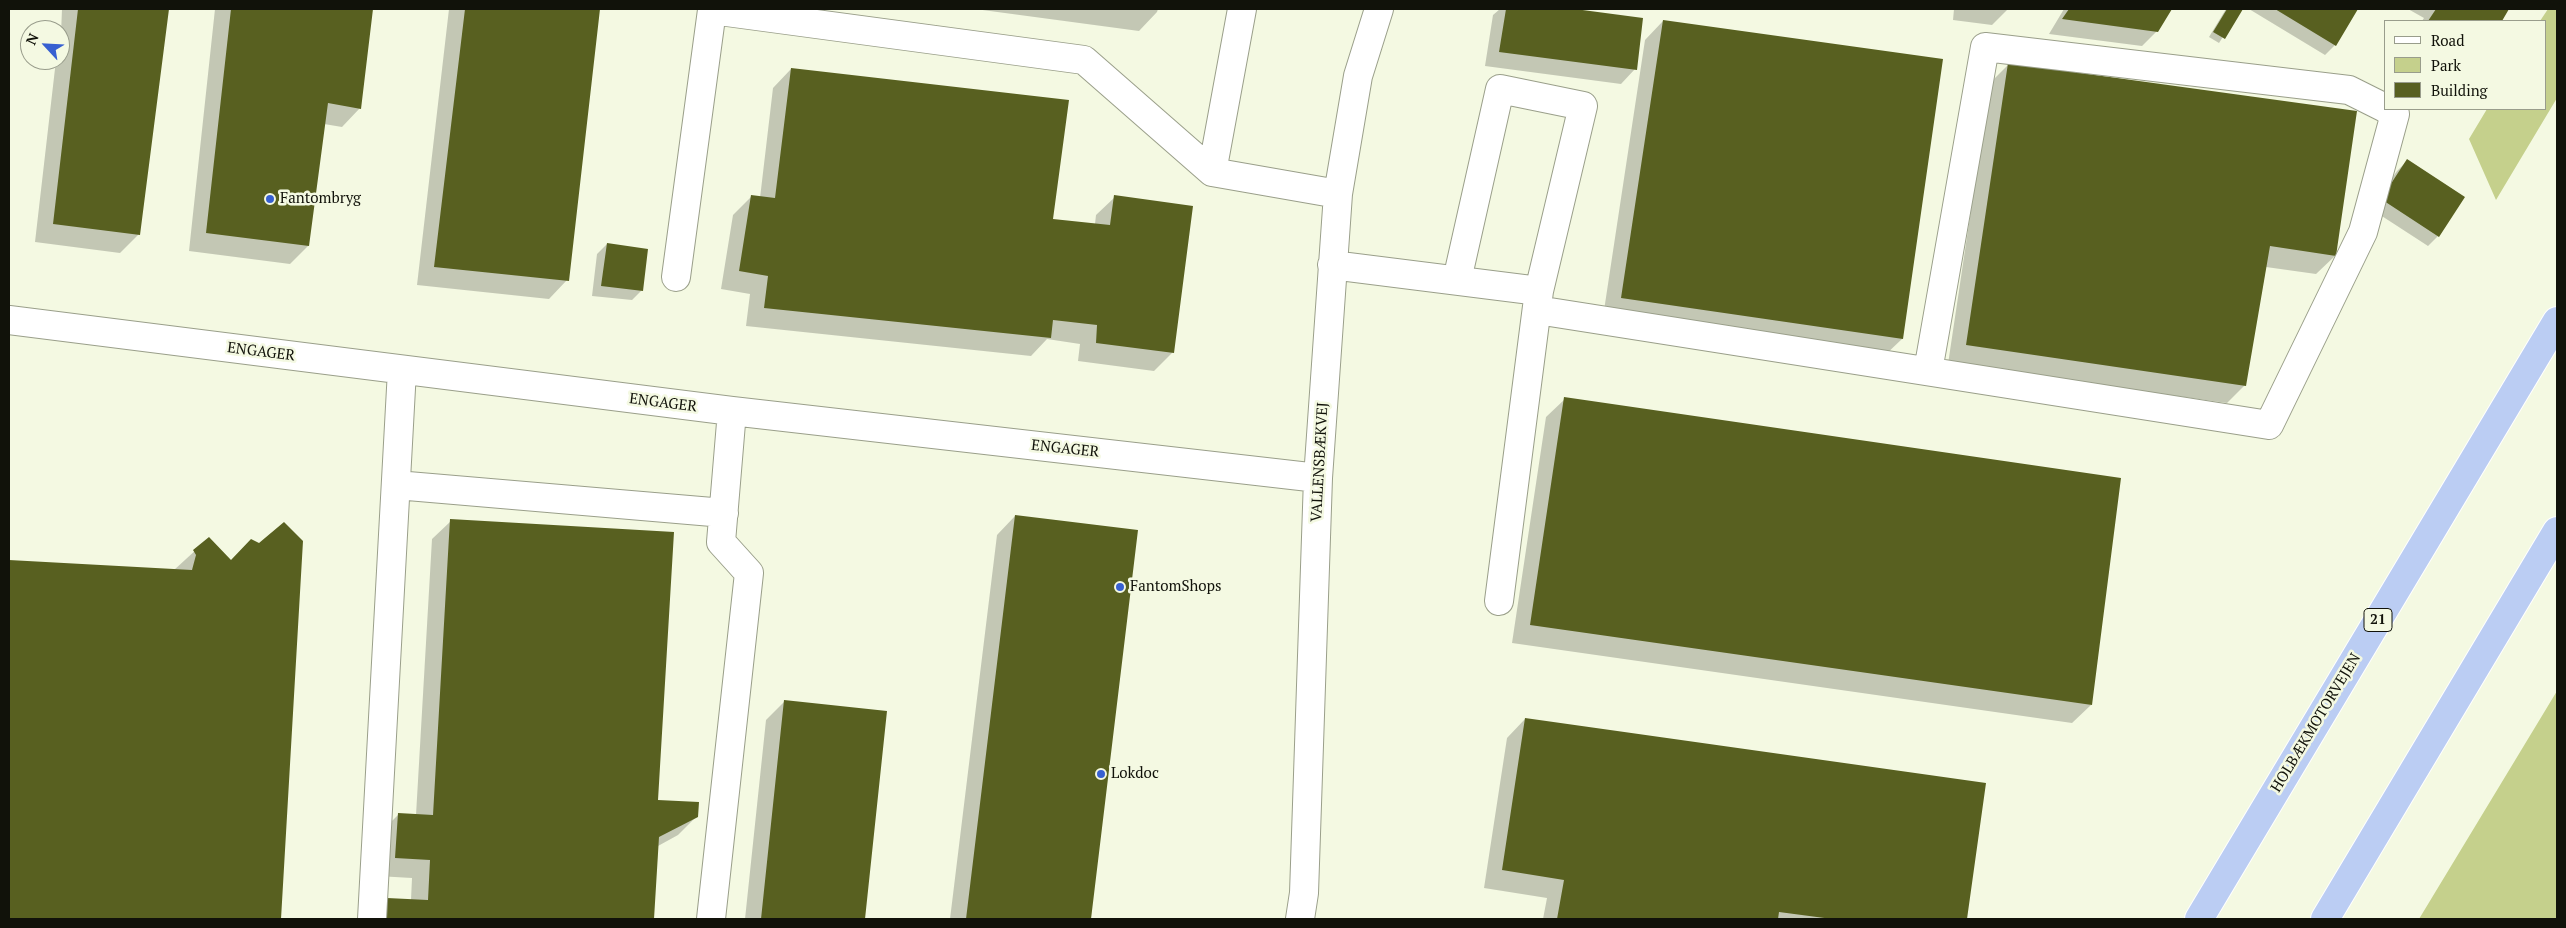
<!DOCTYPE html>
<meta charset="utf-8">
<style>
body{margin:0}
#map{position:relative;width:2566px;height:928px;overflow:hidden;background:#f4f9e2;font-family:"PT Serif",serif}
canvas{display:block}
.frame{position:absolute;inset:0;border:10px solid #11120a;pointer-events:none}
.legend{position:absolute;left:2384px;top:20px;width:162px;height:90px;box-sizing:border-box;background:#f4f9e2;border:1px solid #999d8c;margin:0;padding:6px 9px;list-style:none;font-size:15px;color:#11120a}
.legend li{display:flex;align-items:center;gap:10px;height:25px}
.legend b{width:25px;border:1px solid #999d8c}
.north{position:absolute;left:20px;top:20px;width:50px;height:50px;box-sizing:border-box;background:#f4f9e2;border:1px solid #999d8c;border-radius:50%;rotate:295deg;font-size:14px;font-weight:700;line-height:20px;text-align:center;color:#11120a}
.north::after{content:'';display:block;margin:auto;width:18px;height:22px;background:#3760d1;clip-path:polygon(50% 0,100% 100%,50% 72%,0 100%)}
</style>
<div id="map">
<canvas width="2566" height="928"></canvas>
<div class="frame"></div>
<ul class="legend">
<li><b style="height:6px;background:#fff"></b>Road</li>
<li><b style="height:14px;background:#c5d08c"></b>Park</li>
<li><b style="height:14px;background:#586020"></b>Building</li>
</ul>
<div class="north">N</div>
</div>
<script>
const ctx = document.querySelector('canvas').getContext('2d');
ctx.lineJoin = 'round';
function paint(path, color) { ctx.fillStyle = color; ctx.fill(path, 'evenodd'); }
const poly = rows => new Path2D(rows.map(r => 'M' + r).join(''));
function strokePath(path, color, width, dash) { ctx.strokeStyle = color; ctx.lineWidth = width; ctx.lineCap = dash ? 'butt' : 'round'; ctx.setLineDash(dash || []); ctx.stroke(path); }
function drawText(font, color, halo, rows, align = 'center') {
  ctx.font = font + ' "PT Serif",serif'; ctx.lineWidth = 5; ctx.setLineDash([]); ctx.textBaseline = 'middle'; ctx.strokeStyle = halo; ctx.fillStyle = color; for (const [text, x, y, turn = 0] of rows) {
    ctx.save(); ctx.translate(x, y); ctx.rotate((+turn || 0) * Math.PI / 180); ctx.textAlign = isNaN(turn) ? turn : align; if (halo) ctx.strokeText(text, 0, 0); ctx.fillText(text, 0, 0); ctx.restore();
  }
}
paint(poly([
 [2548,9,2557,9,2557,98,2496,200,2469,139,2487,109,2545,109,2545,21,2540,21],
 [2557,691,2557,919,2419,919]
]), '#c5d08c');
paint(poly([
 [62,9,168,9,139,234,120,253,35,242,56,60,60,60],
 [215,9,372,9,360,108,342,127,324,124,308,246,290,264,189,251],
 [449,9,599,9,567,280,549,299,417,285],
 [975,9,1158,9,1157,12,1139,31],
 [1500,9,1567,9,1642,20,1635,69,1621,84,1485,66,1493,15],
 [1954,9,2008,9,1992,25,1953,20],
 [2064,9,2170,9,2157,31,2142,46,2049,34],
 [2226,9,2241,9,2219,43,2209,37],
 [2249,9,2357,9,2335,45,2325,55],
 [2408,9,2508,9,2501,21,2422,21,2424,18],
 [1663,21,1941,60,1902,339,1883,357,1603,317,1645,40],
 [2009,64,2335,256,2316,274,2266,267,2245,385,2227,403,1948,364,1990,83],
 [791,69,1051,220,1095,224,1096,215,1115,197,1173,352,1154,371,1078,361,1080,344,1047,339,1031,356,746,326,750,294,721,289,733,215,751,197,760,198,773,88],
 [2407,161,2438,236,2428,246,2371,209,2397,171],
 [607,244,642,290,632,300,592,296,597,254],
 [1565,399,2091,705,2072,723,1512,643,1546,417],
 [1015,516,1136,531,1089,919,950,919,997,535],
 [451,521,657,801,697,816,678,835,658,846,653,919,369,919,388,899,411,900,412,878,377,876,380,833,399,814,416,815,432,539],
 [209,538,230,561,259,544,302,542,280,919,9,919,9,562,174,570],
 [784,702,885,712,864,919,745,919,766,720],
 [1525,719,1984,784,1966,919,1543,919,1547,898,1484,888,1507,738]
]), '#0003');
paint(poly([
 [78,9,169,9,140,235,53,224],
 [231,9,373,9,361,109,328,103,309,246,206,233],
 [465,9,600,9,569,281,434,267],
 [1506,9,1575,9,1643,18,1637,70,1499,52],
 [2069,9,2172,9,2158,32,2062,19],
 [2227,9,2243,9,2225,39,2213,32],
 [2275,9,2358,9,2336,46],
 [2436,9,2509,9,2502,21,2428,21],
 [1663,20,1943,59,1903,339,1621,298],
 [2008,63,2357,111,2336,256,2270,246,2246,386,1966,345],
 [791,68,1069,100,1053,219,1110,225,1114,195,1193,206,1174,353,1096,343,1097,325,1053,320,1051,338,764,308,768,276,739,271,751,195,775,198],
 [2407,159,2465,197,2439,237,2381,199],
 [607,243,648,249,643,291,601,286],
 [1564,397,2121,478,2092,705,1530,625],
 [1015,515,1138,530,1091,919,966,919],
 [450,519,674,532,658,800,699,802,698,817,659,837,654,919,386,919,387,898,428,900,430,860,395,858,398,813,433,815],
 [284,522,303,541,281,919,9,919,9,560,192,570,196,555,193,550,209,537,231,560,251,539,259,543],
 [784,700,887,711,865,919,761,919],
 [1525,718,1986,783,1967,919,1832,919,1779,912,1778,919,1557,919,1564,880,1502,870]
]), '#586020');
const minor = poly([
 [1212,172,1242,9],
 [1332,265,1539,291,1499,601],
 [676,277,712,10,1084,60,1212,172,1338,194],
 [1457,280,1500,89,1583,106,1539,291],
 [1537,310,2269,425,2363,232,2395,114,2386,109],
 [9,320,732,411,1318,478],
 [1928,371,1985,47,2349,90,2385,108],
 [396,485,724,513],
 [372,919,402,370],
 [711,919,749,573,721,542,732,411],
 [1300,919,1304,893,1318,478,1338,194,1358,76,1379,9]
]);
const highway = poly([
 [2199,919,2557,321],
 [2325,919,2557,531]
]);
strokePath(minor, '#9a9f8a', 30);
strokePath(highway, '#fff', 30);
strokePath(minor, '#fff', 28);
strokePath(highway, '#bbcdf3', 28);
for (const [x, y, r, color] of [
 [270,199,5,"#3760d1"],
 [1120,587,5,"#3760d1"],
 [1101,774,5,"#3760d1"]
]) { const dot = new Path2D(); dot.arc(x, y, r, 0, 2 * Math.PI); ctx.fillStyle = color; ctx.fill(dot); strokePath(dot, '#f4f9e2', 2); }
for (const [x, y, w] of [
 [2378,620,28]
]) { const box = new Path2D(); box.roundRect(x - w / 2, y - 11.5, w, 23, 4); ctx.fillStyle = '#f4f9e2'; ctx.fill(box); strokePath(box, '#11120a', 1); }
drawText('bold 14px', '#11120a', null, [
 ["21",2378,620]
]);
drawText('15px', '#11120a', '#f4f9e2', [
 ["Fantombryg",280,199],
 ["FantomShops",1130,587],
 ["Lokdoc",1111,774]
], 'left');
drawText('15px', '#11120a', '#f4f9e2', [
 ["ENGAGER",261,352,7],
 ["ENGAGER",663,403,7],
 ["ENGAGER",1065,449,6],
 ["VALLENSBÆKVEJ",1320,462,-87],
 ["HOLBÆKMOTORVEJEN",2316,723,-59]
]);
</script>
